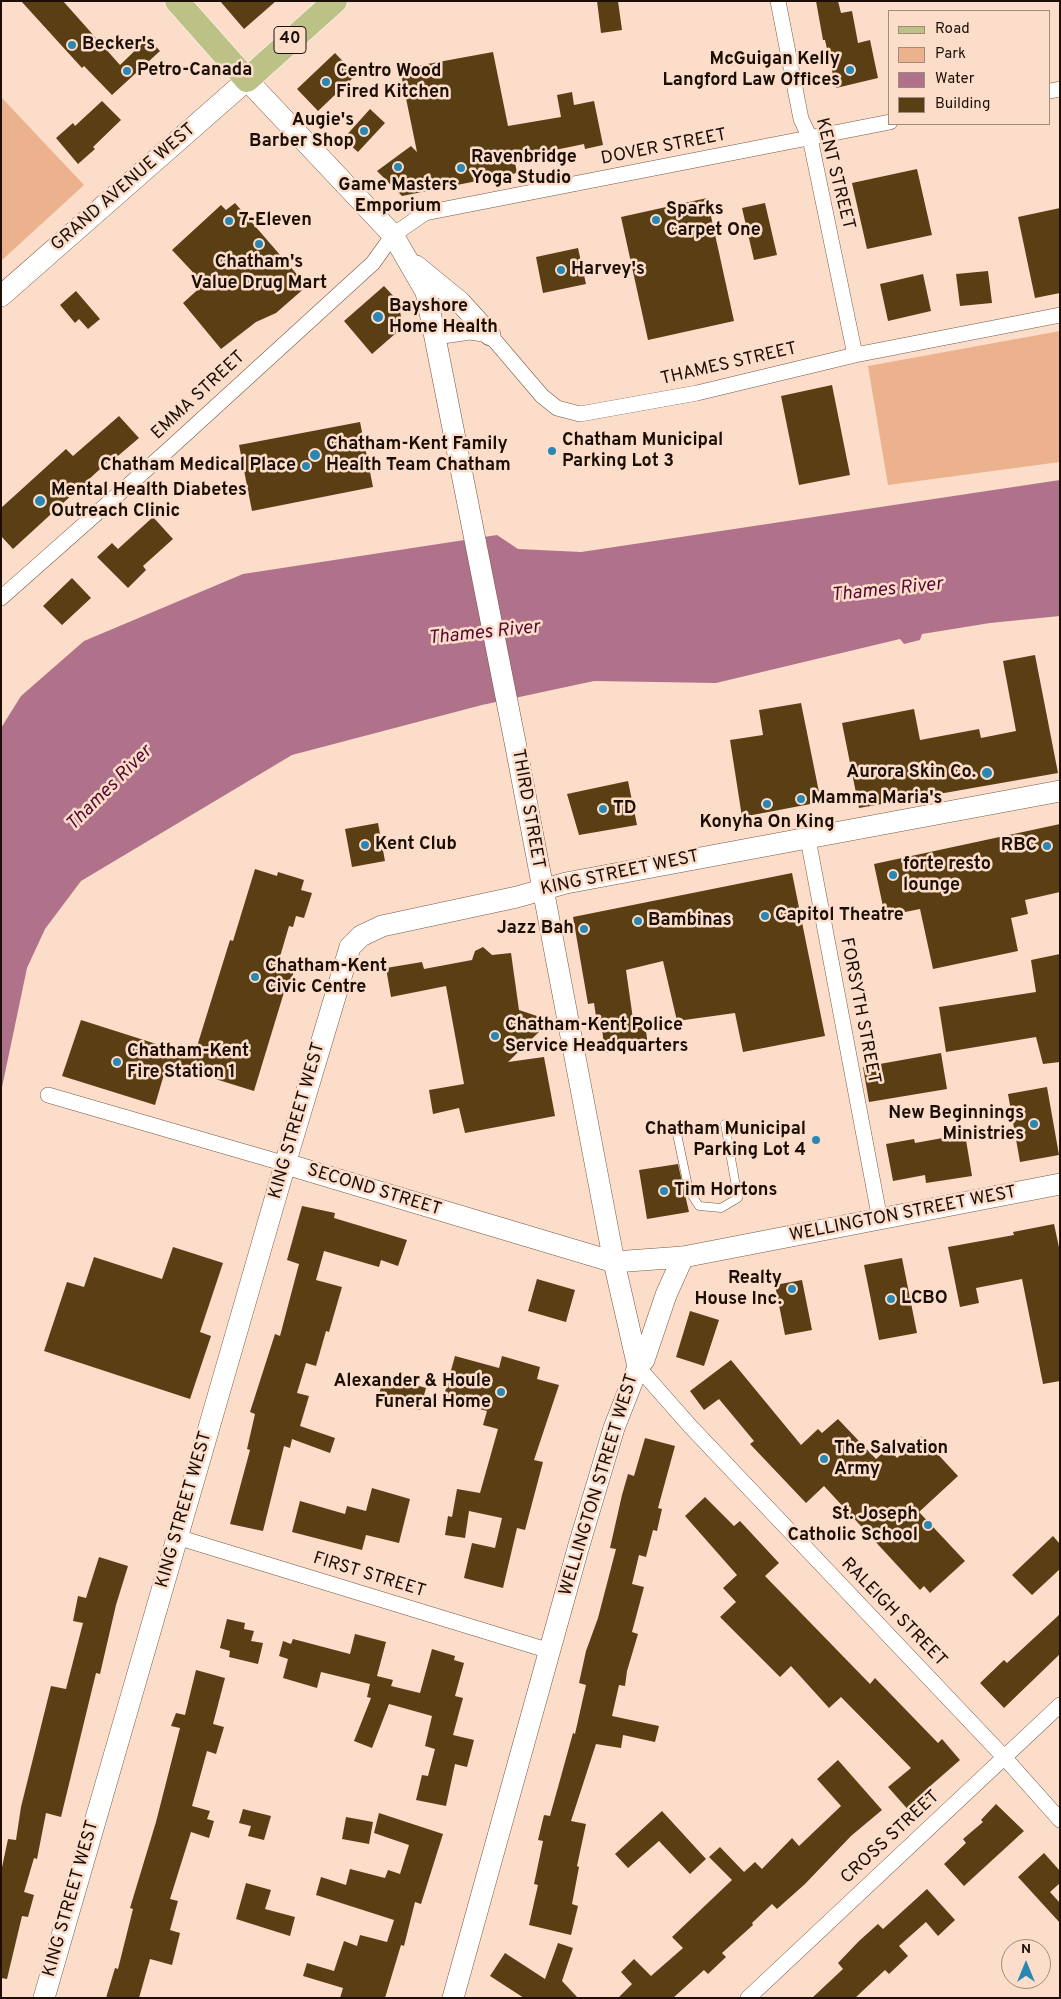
<!DOCTYPE html>
<style>
body{margin:0}
#map{position:relative;width:1061px;height:1999px;overflow:hidden;background:#fbddca;font-family:Overpass,sans-serif}
canvas{display:block}
.frame{position:absolute;inset:0;border:2px solid #1b0f07;pointer-events:none}
.legend{position:absolute;left:888px;top:10px;width:162px;height:115px;box-sizing:border-box;background:#fbddca;border:1px solid #a18b7c;margin:0;padding:6px 9px;list-style:none;font-size:15px;color:#1b0f07}
.legend li{display:flex;align-items:center;gap:10px;height:25px}
.legend b{width:25px;border:1px solid #a18b7c}
.north{position:absolute;left:1001px;top:1939px;width:50px;height:50px;box-sizing:border-box;background:#fbddca;border:1px solid #a18b7c;border-radius:50%;rotate:0deg;font-size:14px;font-weight:700;line-height:20px;text-align:center;color:#1b0f07}
.north::after{content:'';display:block;margin:auto;width:18px;height:22px;background:#2a87b3;clip-path:polygon(50% 0,100% 100%,50% 72%,0 100%)}
</style>
<div id="map">
<canvas width="1061" height="1999"></canvas>
<div class="frame"></div>
<ul class="legend">
<li><b style="height:6px;background:#bcc186"></b>Road</li>
<li><b style="height:14px;background:#ebb28d"></b>Park</li>
<li><b style="height:14px;background:#b0728b"></b>Water</li>
<li><b style="height:14px;background:#5a3f15"></b>Building</li>
</ul>
<div class="north">N</div>
</div>
<script>
const ctx = document.querySelector('canvas').getContext('2d');
ctx.lineJoin = 'round';
function paint(path, color) { ctx.fillStyle = color; ctx.fill(path, 'evenodd'); }
const poly = rows => new Path2D(rows.map(r => 'M' + r).join(''));
function strokePath(path, color, width, dash) { ctx.strokeStyle = color; ctx.lineWidth = width; ctx.lineCap = dash ? 'butt' : 'round'; ctx.setLineDash(dash || []); ctx.stroke(path); }
function drawText(font, color, halo, rows, align = 'center') {
  ctx.font = font + ' Overpass,sans-serif'; ctx.lineWidth = 5; ctx.setLineDash([]); ctx.textBaseline = 'middle'; ctx.strokeStyle = halo; ctx.fillStyle = color; for (const [text, x, y, turn = 0] of rows) {
    ctx.save(); ctx.translate(x, y); ctx.rotate((+turn || 0) * Math.PI / 180); ctx.textAlign = isNaN(turn) ? turn : align; if (halo) ctx.strokeText(text, 0, 0); ctx.fillText(text, 0, 0); ctx.restore();
  }
}
paint(poly([
 [1,97,84,185,1,261],
 [1060,331,1060,462,888,485,868,366]
]), '#ebb28d');
paint(poly([
 [1060,480,1060,616,990,623,922,634,920,640,904,644,900,639,716,683,594,681,482,705,292,755,81,881,45,929,27,968,1,1092,1,728,21,696,84,641,243,574,497,535,518,549,581,552]
]), '#b0728b');
paint(poly([
 [21,1,63,1,120,65,148,38,160,51,112,95,84,66,82,68],
 [220,1,276,1,244,29],
 [597,1,618,1,622,30,601,33],
 [816,1,838,1,841,13,852,11,858,43,870,40,878,78,836,88,825,40,823,40],
 [493,52,508,126,561,117,557,95,572,92,574,105,594,101,603,145,585,149,584,144,555,150,556,156,515,163,517,173,402,196,377,171,411,146,417,152,400,69],
 [335,53,356,75,318,111,297,89],
 [102,101,121,120,93,147,95,149,78,164,56,138,73,123,75,126],
 [370,109,385,123,358,152,343,139],
 [917,169,932,235,867,249,852,183],
 [707,198,734,321,648,340,621,217],
 [235,203,307,286,276,313,256,322,221,349,183,303,204,284,172,250,221,205,226,210],
 [765,203,777,255,754,260,742,208],
 [1060,208,1060,293,1035,298,1018,217],
 [578,248,586,284,543,293,536,257],
 [988,271,992,303,960,306,956,274],
 [923,274,931,311,888,321,880,284],
 [384,286,398,301,403,327,372,354,344,321],
 [76,291,100,319,88,329,79,319,75,323,60,305],
 [832,385,850,475,799,485,781,396],
 [119,416,139,438,112,461,111,459,13,549,1,536,1,508,66,449,73,456],
 [360,422,373,487,252,511,239,445],
 [153,517,173,539,143,566,146,570,128,588,97,557,112,543,118,549],
 [72,578,91,598,62,625,43,606],
 [1035,655,1058,773,859,808,842,723,914,709,920,740,979,729,981,738,1016,731,1003,661],
 [801,703,821,802,742,817,730,740,763,735,759,710],
 [628,781,637,825,579,835,567,794],
 [378,823,385,861,352,867,345,829],
 [1060,824,1060,892,1025,900,1028,914,1011,918,1018,951,933,969,920,909,885,916,874,864],
 [255,869,277,876,278,872,304,880,301,890,312,893,304,918,296,916,293,927,289,926,279,960,296,965,288,990,285,989,254,1091,167,1064,155,1105,62,1076,81,1020,194,1056,230,940,233,941],
 [792,873,825,1036,743,1052,735,1013,677,1021,663,961,626,970,634,1026,645,1025,648,1045,605,1053,602,1029,598,1030,594,1003,588,1004,573,917],
 [483,947,492,955,511,953,519,1010,540,1017,541,1030,508,1062,544,1057,555,1116,465,1133,459,1108,433,1114,429,1090,464,1084,446,986,391,997,386,968,422,962,424,969,472,960,475,951],
 [1060,954,1060,1062,1043,1064,1036,1037,946,1052,939,1007,1036,992,1031,960],
 [941,1053,947,1089,869,1102,863,1067],
 [1047,1087,1059,1155,1020,1162,1008,1094],
 [965,1134,972,1176,926,1183,925,1175,893,1181,886,1144,914,1139,915,1143],
 [678,1164,689,1212,647,1219,639,1170],
 [302,1206,335,1213,334,1218,407,1240,398,1266,381,1260,379,1267,324,1251,316,1280,342,1287,329,1332,326,1331,316,1366,306,1363,297,1393,309,1396,300,1426,335,1438,330,1453,292,1439,290,1448,284,1446,263,1531,230,1524,250,1450,247,1449,255,1414,250,1412,275,1334,280,1336,299,1264,287,1260],
 [1054,1224,1060,1252,1060,1381,1043,1384,1022,1279,976,1288,979,1303,960,1307,948,1247,1014,1235,1013,1232],
 [173,1247,223,1263,200,1332,211,1336,190,1399,44,1351,67,1282,84,1287,94,1257,162,1279],
 [902,1258,917,1333,879,1340,864,1265],
 [537,1279,575,1290,566,1322,528,1311],
 [802,1280,812,1330,785,1335,775,1285],
 [690,1311,719,1320,704,1366,676,1357],
 [455,1356,499,1368,502,1356,540,1367,537,1379,559,1385,534,1460,543,1462,525,1530,517,1528,503,1588,464,1578,472,1543,495,1548,502,1518,469,1511,465,1538,445,1535,448,1516,452,1517,457,1489,480,1493,498,1429,483,1425,487,1411,443,1399],
 [731,1360,801,1445,818,1429,822,1433,838,1419,876,1459,888,1448,897,1458,921,1436,958,1476,919,1512,965,1561,930,1593,924,1586,920,1590,824,1486,806,1503,750,1444,754,1441,719,1399,704,1410,690,1391],
 [384,1376,426,1388,420,1410,378,1398],
 [645,1438,675,1446,658,1508,662,1509,657,1531,653,1530,646,1557,639,1555,632,1584,644,1587,632,1632,638,1634,627,1671,625,1686,619,1685,612,1716,659,1726,655,1742,623,1735,621,1748,596,1744,571,1821,586,1824,577,1866,579,1867,572,1904,578,1906,571,1935,529,1925,538,1885,534,1884,543,1841,538,1840,544,1815,550,1816,573,1733,575,1734,586,1685,579,1683,586,1651,598,1618,616,1549,610,1548,622,1495,628,1474,634,1476],
 [372,1488,410,1499,399,1543,366,1535,362,1550,292,1532,300,1501,345,1514,347,1506,366,1511],
 [705,1497,734,1526,740,1521,779,1563,765,1576,870,1684,875,1678,938,1743,942,1739,960,1760,928,1788,933,1794,911,1813,888,1787,911,1768,841,1697,829,1708,791,1666,780,1677,720,1617,736,1602,723,1588,737,1575,685,1516],
 [1053,1536,1060,1544,1060,1569,1032,1595,1012,1575],
 [99,1557,128,1566,116,1605,100,1674,96,1673,61,1817,46,1813,37,1859,34,1858,24,1892,34,1895,28,1917,22,1916,7,1979,1,1978,1,1872,8,1839,16,1840,21,1807,51,1686,66,1689,83,1623,73,1621,78,1596,86,1598],
 [1060,1614,1060,1654,1004,1708,980,1683,1004,1660,1007,1663],
 [227,1619,245,1623,244,1629,254,1631,251,1641,263,1643,258,1664,229,1657,230,1651,220,1648],
 [355,1634,386,1642,377,1676,393,1680,391,1686,420,1693,432,1649,455,1656,454,1660,464,1663,455,1696,463,1698,453,1735,474,1740,467,1767,455,1764,446,1806,416,1800,422,1775,428,1776,435,1749,425,1746,432,1716,389,1704,372,1748,354,1741,371,1698,367,1697,370,1684,321,1672,317,1688,283,1678,288,1659,279,1656,283,1641,291,1644,293,1639,350,1654],
 [196,1670,225,1678,213,1724,224,1727,216,1754,207,1751,192,1806,210,1811,207,1819,214,1821,209,1838,191,1832,170,1899,178,1901,170,1930,180,1933,172,1965,150,1959,139,1998,106,1998,115,1968,118,1969,133,1909,130,1908,156,1822,180,1728,171,1726,176,1713,185,1715],
 [838,1760,882,1810,851,1836,805,1884,777,1909,772,1904,752,1923,753,1925,722,1953,726,1957,708,1974,704,1970,673,1998,618,1998,632,1984,621,1972,634,1959,651,1976,683,1948,672,1937,732,1880,709,1857,720,1847,744,1872,755,1862,762,1869,792,1838,799,1846,841,1806,817,1779],
 [996,1804,1024,1831,964,1886,944,1864,966,1843,963,1839,983,1822,981,1820],
 [243,1809,271,1816,264,1840,248,1836,251,1826,239,1823],
 [662,1811,706,1859,690,1874,659,1841,628,1868,615,1854],
 [379,1813,443,1834,421,1904,415,1902,404,1946,401,1945,385,1998,340,1998,343,1988,303,1976,307,1963,334,1971,344,1941,357,1946,360,1935,387,1942,394,1920,316,1895,321,1877,346,1885,350,1869,385,1878,388,1870,400,1874,409,1845,374,1833],
 [346,1817,373,1822,369,1844,342,1839],
 [1044,1853,1060,1871,1060,1883,1050,1892,1060,1903,1060,1923,1018,1877],
 [246,1883,271,1890,265,1909,295,1917,290,1936,236,1919],
 [927,1889,955,1920,938,1936,926,1922,899,1946,908,1956,889,1974,885,1970,855,1998,812,1998,843,1969,838,1963,859,1941,878,1924,883,1929],
 [558,1943,573,1948,562,1981,578,1998,524,1998,490,1976,505,1953,545,1979]
]), '#5a3f15');
const lane = poly([
 [677,1134,689,1191,699,1206,721,1208,738,1198,725,1124]
]);
const street = poly([
 [778,1,801,119,810,138,855,355],
 [1050,91,1060,89],
 [436,337,470,332,490,335,542,396,557,408,580,414,697,393,855,355,1060,315],
 [1,598,166,452,373,263,393,235,425,213,890,122],
 [808,839,880,1220],
 [48,1095,286,1164],
 [638,1367,690,1426,1004,1757,1060,1820],
 [177,1537,550,1651],
 [748,1998,1060,1705]
]);
const secondary = poly([
 [416,266,460,302,490,335],
 [1,296,247,80,393,235,426,292,516,747,614,1262,638,1367,614,1428,579,1545,453,1998],
 [286,1164,614,1262,683,1257,1060,1184],
 [638,1367,644,1360,666,1295,683,1257],
 [44,1998,291,1144,350,947,361,936,382,926,517,897,566,883,1060,791]
]);
const primary = poly([
 [177,1,247,80,335,1]
]);
strokePath(lane, '#775843', 9);
strokePath(street, '#775843', 16);
strokePath(secondary, '#775843', 22);
strokePath(primary, '#fff', 25);
strokePath(lane, '#fff', 8);
strokePath(street, '#fff', 15);
strokePath(secondary, '#fff', 21);
strokePath(primary, '#bcc186', 24);
for (const [x, y, r, color] of [
 [72,45,5,"#2a87b3"],
 [850,70,5,"#2a87b3"],
 [127,71,5,"#2a87b3"],
 [326,82,5,"#2a87b3"],
 [364,131,5,"#2a87b3"],
 [398,167,5,"#2a87b3"],
 [461,168,5,"#2a87b3"],
 [656,220,5,"#2a87b3"],
 [229,221,5,"#2a87b3"],
 [259,244,5,"#2a87b3"],
 [561,270,5,"#2a87b3"],
 [378,317,6,"#2a87b3"],
 [552,451,5,"#2a87b3"],
 [315,455,6,"#2a87b3"],
 [306,466,5,"#2a87b3"],
 [40,501,6,"#2a87b3"],
 [987,773,6,"#2a87b3"],
 [801,799,5,"#2a87b3"],
 [767,804,5,"#2a87b3"],
 [603,809,5,"#2a87b3"],
 [365,845,5,"#2a87b3"],
 [1047,846,5,"#2a87b3"],
 [893,875,5,"#2a87b3"],
 [765,916,5,"#2a87b3"],
 [638,921,5,"#2a87b3"],
 [584,929,5,"#2a87b3"],
 [255,977,5,"#2a87b3"],
 [495,1036,5,"#2a87b3"],
 [117,1062,5,"#2a87b3"],
 [1034,1124,5,"#2a87b3"],
 [816,1140,5,"#2a87b3"],
 [664,1191,5,"#2a87b3"],
 [792,1289,5,"#2a87b3"],
 [891,1299,5,"#2a87b3"],
 [501,1392,5,"#2a87b3"],
 [824,1459,5,"#2a87b3"],
 [928,1525,5,"#2a87b3"]
]) { const dot = new Path2D(); dot.arc(x, y, r, 0, 2 * Math.PI); ctx.fillStyle = color; ctx.fill(dot); strokePath(dot, '#fbddca', 2); }
for (const [x, y, w] of [
 [290,40,32]
]) { const box = new Path2D(); box.roundRect(x - w / 2, y - 13.5, w, 27, 4); ctx.fillStyle = '#fbddca'; ctx.fill(box); strokePath(box, '#1b0f07', 1); }
drawText('bold 16px', '#1b0f07', null, [
 ["40",290,40]
]);
drawText('bold 18px', '#1b0f07', '#fbddca', [
 ["Becker's",82,45],
 ["McGuigan Kelly",840,60,"right"],
 ["Langford Law Offices",840,81,"right"],
 ["Petro-Canada",137,71],
 ["Centro Wood",336,72],
 ["Fired Kitchen",336,93],
 ["Augie's",354,121,"right"],
 ["Barber Shop",354,142,"right"],
 ["Ravenbridge",471,158],
 ["Yoga Studio",471,179],
 ["Game Masters",398,186,"center"],
 ["Emporium",398,207,"center"],
 ["Sparks",666,210],
 ["Carpet One",666,231],
 ["7-Eleven",239,221],
 ["Chatham's",259,263,"center"],
 ["Value Drug Mart",259,284,"center"],
 ["Harvey's",571,270],
 ["Bayshore",389,307],
 ["Home Health",389,328],
 ["Chatham Municipal",562,441],
 ["Parking Lot 3",562,462],
 ["Chatham-Kent Family",326,445],
 ["Health Team Chatham",326,466],
 ["Chatham Medical Place",296,466,"right"],
 ["Mental Health Diabetes",51,491],
 ["Outreach Clinic",51,512],
 ["Aurora Skin Co.",976,773,"right"],
 ["Mamma Maria's",811,799],
 ["TD",613,809],
 ["Konyha On King",767,823,"center"],
 ["Kent Club",375,845],
 ["RBC",1037,846,"right"],
 ["forte resto",903,865],
 ["lounge",903,886],
 ["Capitol Theatre",775,916],
 ["Bambinas",648,921],
 ["Jazz Bah",574,929,"right"],
 ["Chatham-Kent",265,967],
 ["Civic Centre",265,988],
 ["Chatham-Kent Police",505,1026],
 ["Service Headquarters",505,1047],
 ["Chatham-Kent",127,1052],
 ["Fire Station 1",127,1073],
 ["New Beginnings",1024,1114,"right"],
 ["Ministries",1024,1135,"right"],
 ["Chatham Municipal",806,1130,"right"],
 ["Parking Lot 4",806,1151,"right"],
 ["Tim Hortons",674,1191],
 ["Realty",782,1279,"right"],
 ["House Inc.",782,1300,"right"],
 ["LCBO",901,1299],
 ["Alexander & Houle",491,1382,"right"],
 ["Funeral Home",491,1403,"right"],
 ["The Salvation",834,1449],
 ["Army",834,1470],
 ["St. Joseph",918,1515,"right"],
 ["Catholic School",918,1536,"right"]
], 'left');
drawText('18px', '#1b0f07', '#fbddca', [
 ["DOVER STREET",664,148,-11],
 ["KENT STREET",834,174,76],
 ["GRAND AVENUE WEST",124,188,-41],
 ["THAMES STREET",729,365,-13],
 ["EMMA STREET",199,396,-43],
 ["THIRD STREET",527,809,80],
 ["KING STREET WEST",620,874,-12],
 ["FORSYTH STREET",859,1011,79],
 ["KING STREET WEST",298,1121,-74],
 ["SECOND STREET",374,1191,17],
 ["WELLINGTON STREET WEST",903,1215,-11],
 ["WELLINGTON STREET WEST",600,1485,-73],
 ["KING STREET WEST",185,1510,-74],
 ["FIRST STREET",369,1576,17],
 ["RALEIGH STREET",893,1613,46],
 ["CROSS STREET",891,1838,-43],
 ["KING STREET WEST",72,1899,-74]
]);
drawText('italic 19px', '#560832', '#fbddca', [
 ["Thames River",887,591,-6],
 ["Thames River",484,634,-6],
 ["Thames River",110,789,-45]
]);
</script>
